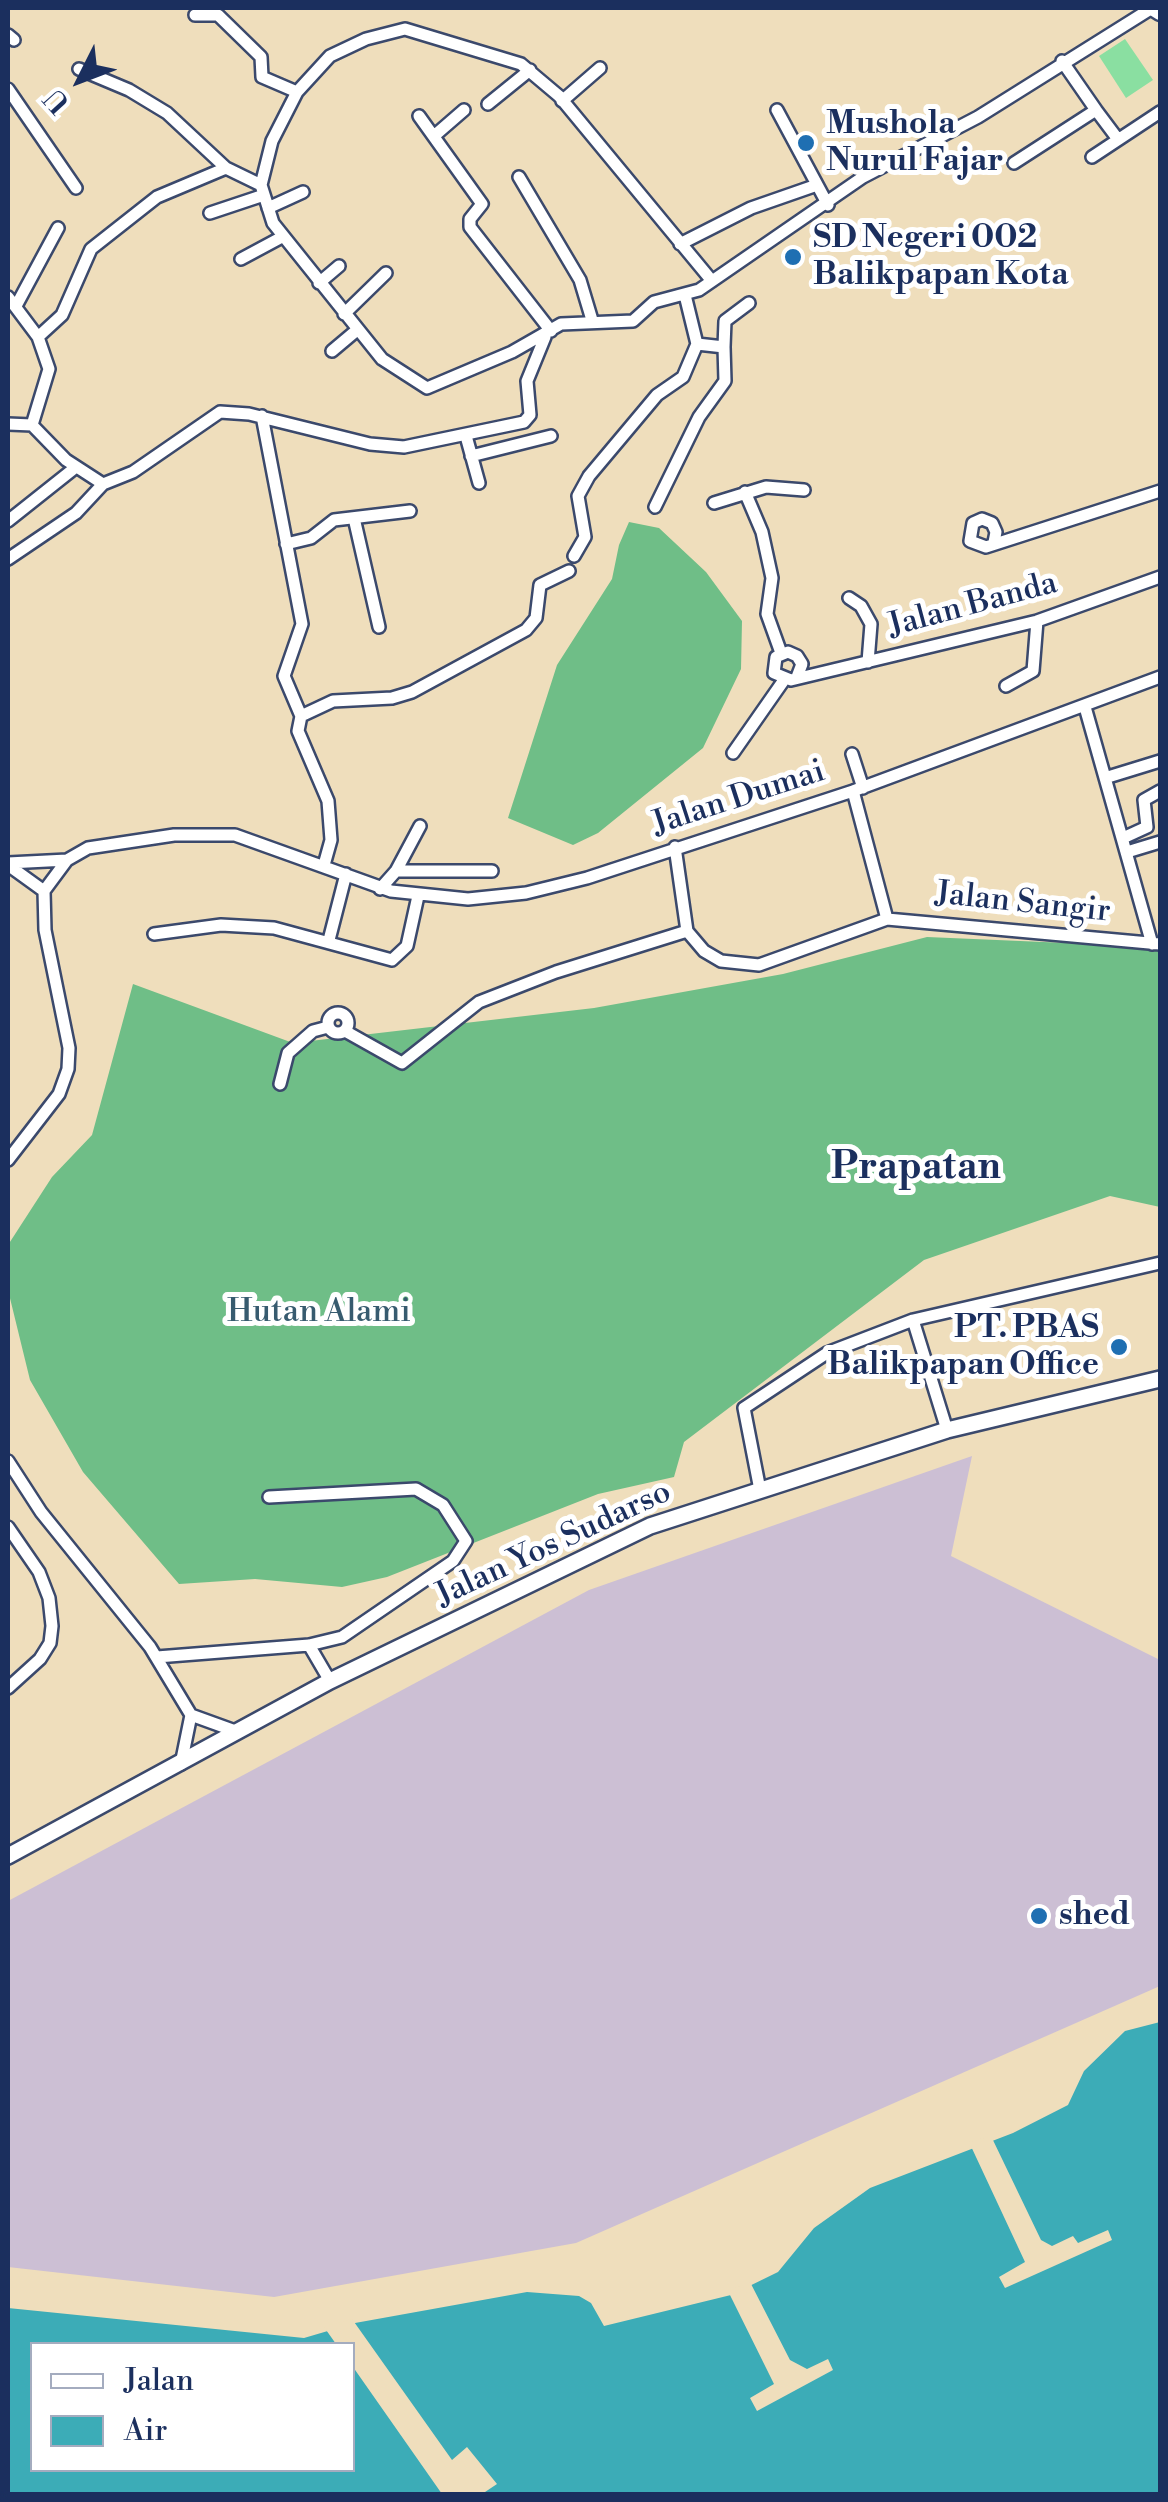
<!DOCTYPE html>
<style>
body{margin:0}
#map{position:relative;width:1168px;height:2502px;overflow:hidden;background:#efdebc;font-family:"Libre Bodoni",serif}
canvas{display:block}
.frame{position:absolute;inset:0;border:10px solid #1b2f5e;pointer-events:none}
.legend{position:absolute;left:30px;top:2342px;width:325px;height:130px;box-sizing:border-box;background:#fff;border:2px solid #a4acbf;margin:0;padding:12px 18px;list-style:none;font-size:30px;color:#1b2f5e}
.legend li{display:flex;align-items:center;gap:20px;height:50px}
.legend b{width:50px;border:2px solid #a4acbf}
.north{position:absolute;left:30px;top:30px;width:100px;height:100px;-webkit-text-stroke:8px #fff;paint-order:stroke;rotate:228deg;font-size:28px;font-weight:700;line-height:40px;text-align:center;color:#1b2f5e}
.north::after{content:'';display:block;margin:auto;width:35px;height:45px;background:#1b2f5e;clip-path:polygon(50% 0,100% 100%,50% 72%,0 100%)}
</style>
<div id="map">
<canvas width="1168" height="2502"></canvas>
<div class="frame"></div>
<ul class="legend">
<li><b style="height:12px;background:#fff"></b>Jalan</li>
<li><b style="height:28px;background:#3cacb7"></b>Air</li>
</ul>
<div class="north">U</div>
</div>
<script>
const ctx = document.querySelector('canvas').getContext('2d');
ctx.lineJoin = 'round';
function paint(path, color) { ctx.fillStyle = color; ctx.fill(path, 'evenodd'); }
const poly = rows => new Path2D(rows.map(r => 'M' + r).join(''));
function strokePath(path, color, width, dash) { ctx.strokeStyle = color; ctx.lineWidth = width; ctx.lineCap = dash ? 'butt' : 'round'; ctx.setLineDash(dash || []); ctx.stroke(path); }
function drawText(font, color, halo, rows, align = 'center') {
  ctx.font = font + ' "Libre Bodoni",serif'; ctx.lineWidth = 10; ctx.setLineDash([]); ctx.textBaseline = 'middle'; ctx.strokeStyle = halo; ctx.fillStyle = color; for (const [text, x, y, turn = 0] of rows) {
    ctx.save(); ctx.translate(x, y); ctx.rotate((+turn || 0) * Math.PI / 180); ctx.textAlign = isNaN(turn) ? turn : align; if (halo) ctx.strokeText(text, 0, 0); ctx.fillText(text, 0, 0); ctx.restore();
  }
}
paint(poly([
 [972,1456,951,1556,1160,1660,1160,1986,576,2243,274,2297,8,2267,8,1901,589,1590]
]), '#ccbfd4');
paint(poly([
 [1125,39,1153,80,1126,98,1099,56]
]), '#8adfa1');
paint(poly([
 [629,522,659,528,706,572,742,621,741,669,703,748,598,833,573,845,508,818,557,665,612,579,619,545],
 [927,937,1160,947,1160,1207,1110,1196,924,1260,684,1442,674,1477,598,1494,387,1577,342,1587,255,1579,179,1584,83,1472,30,1380,8,1290,8,1245,52,1177,92,1135,133,984,293,1043,594,1008,783,974]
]), '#6fbe87');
paint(poly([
 [1160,2022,1160,2494,8,2494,8,2308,304,2338,355,2323,527,2292,579,2296,591,2303,604,2326,731,2295,778,2272,814,2228,870,2188,1013,2133,1068,2105,1084,2071,1125,2031],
 [32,2344,352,2344,352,2470,32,2470]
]), '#3cacb7');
paint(poly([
 [991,2136,1041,2240,1052,2246,1073,2236,1078,2243,1108,2230,1112,2240,1005,2288,999,2277,1025,2262,969,2142],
 [750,2282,790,2360,807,2369,828,2359,833,2370,757,2411,750,2398,774,2384,728,2291],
 [352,2319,452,2460,467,2447,497,2484,482,2494,442,2494,353,2367,352,2344,336,2344,324,2327]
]), '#efdebc');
const minor = poly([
 [195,15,218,15,261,57,262,77,297,92],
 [8,35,14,40],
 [79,69,129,90,167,113,226,168,261,185],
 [8,89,76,188],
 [562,101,600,68],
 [488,104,530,70],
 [777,110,828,205],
 [1096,110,1117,138],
 [419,116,482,204,470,219,470,227,551,331],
 [434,136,464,110],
 [1092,157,1160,112],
 [1014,163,1096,110,1062,61],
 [519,177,580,280,592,320],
 [268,208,303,192],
 [210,213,264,195],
 [680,244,751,208,817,185],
 [241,259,282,237],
 [712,281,559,96,521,64,405,29,366,39,330,56,297,92,272,141,261,185,273,223,382,359,427,388,512,352,561,324,633,321,654,302,699,290,863,177,978,117,1152,8],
 [319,283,339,266],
 [8,297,38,337,49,369,32,425,66,460,103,484,133,472,220,412,249,414,370,444,404,447,524,422,530,415,527,381,545,337],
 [16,306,58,228],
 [344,314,386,273],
 [38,337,62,315,91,249,157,197,226,168],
 [724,347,725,321,749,303],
 [332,351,357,330],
 [262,416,302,624,284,676,301,716],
 [8,424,32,425],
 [466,436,479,483],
 [471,456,551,436],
 [745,492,762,532,772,578,767,614,781,653],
 [714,503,766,487,804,490],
 [655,507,699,417,725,381,724,347,697,344],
 [354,518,379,627],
 [8,521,76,467],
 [994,542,996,532,992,523,982,519,973,523,970,541,986,547,1160,491],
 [286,544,311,538,334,520,410,511],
 [574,556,585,537,578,496,589,476,657,395,683,377,697,344,685,295],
 [8,559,76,513,103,484],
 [849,598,861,606,871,624,868,662],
 [797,677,802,664,797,656,788,652,776,657,774,673,791,680,1037,621,1160,577],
 [1006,686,1033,671,1037,621],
 [1085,707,1152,944],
 [733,753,784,680],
 [852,754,863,788],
 [1108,777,1160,761],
 [853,791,887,919,1160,944],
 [1123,838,1147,827,1144,800,1160,791],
 [675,847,687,931,704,951,721,961,759,965,887,919],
 [1127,852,1160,842],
 [8,863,67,860],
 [8,865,44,891],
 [324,865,331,840,328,801,298,731,301,716,333,701,392,698,412,692,526,630,536,618,540,585,569,571],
 [396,871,420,826],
 [380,889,396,871,492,871],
 [44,891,67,860,88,848,174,835,235,835,391,891,468,899,526,893,587,878,853,791,1160,677],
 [154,934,221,925,274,928,392,960,407,946,418,896],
 [329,940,346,874],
 '328 1023a10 10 0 1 1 20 0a10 10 0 1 1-20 0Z',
 [345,1031,402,1063,479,1002,556,972,687,931],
 [280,1084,288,1053,313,1031,328,1027],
 [8,1160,59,1094,68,1069,69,1048,45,930,44,891],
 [947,1430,913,1320,1160,1263],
 [8,1461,41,1512,150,1647,191,1715],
 [760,1490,744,1408,827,1353,913,1320],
 [8,1527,39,1572,49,1598,52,1626,50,1643,40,1659,8,1688],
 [309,1645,330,1681],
 [157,1657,309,1645,342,1637,453,1561,466,1541,443,1505,416,1489,269,1497],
 [191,1715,238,1732],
 [181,1764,191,1715]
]);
const tertiary = poly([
 [1152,8,1160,13]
]);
const secondary = poly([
 [8,1856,330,1681,650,1526,947,1430,1160,1379]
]);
strokePath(minor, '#3b496c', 16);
strokePath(tertiary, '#3b496c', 19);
strokePath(secondary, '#3b496c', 20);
strokePath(minor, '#fff', 11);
strokePath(tertiary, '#fff', 14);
strokePath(secondary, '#fff', 15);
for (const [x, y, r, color] of [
 [806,143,10,"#1f6fb2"],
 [793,257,10,"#1f6fb2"],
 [1119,1347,10,"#1f6fb2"],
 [1039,1916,10,"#1f6fb2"]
]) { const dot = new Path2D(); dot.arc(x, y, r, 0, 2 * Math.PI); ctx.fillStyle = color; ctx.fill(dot); strokePath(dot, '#fff', 4); }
drawText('bold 32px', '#1b2f5e', '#fff', [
 ["Mushola",826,125],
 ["Nurul Fajar",826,162],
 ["SD Negeri 002",813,239],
 ["Balikpapan Kota",813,276],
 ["PT. PBAS",1099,1329,"right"],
 ["Balikpapan Office",1099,1366,"right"],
 ["shed",1059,1916]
], 'left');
drawText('32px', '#1b2f5e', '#fff', [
 ["Jalan Banda",973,606,-15],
 ["Jalan Dumai",739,799,-18],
 ["Jalan Sangir",1023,904,6],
 ["Jalan Yos Sudarso",554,1545,-25]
]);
drawText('32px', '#375b6f', '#fff', [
 ["Hutan Alami",319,1313]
]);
drawText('bold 38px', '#1b2f5e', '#fff', [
 ["Prapatan",916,1169]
]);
</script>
